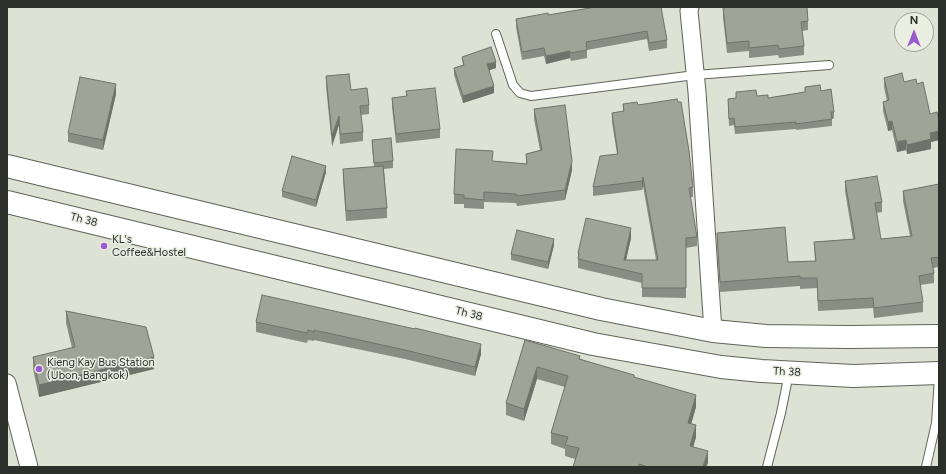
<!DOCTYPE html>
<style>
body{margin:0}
#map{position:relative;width:946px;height:474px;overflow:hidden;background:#dde2d4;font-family:Figtree,sans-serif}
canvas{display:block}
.frame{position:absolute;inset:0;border:8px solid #2d2f2a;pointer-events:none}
.north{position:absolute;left:894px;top:12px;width:40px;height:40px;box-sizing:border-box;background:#eaefe1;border:1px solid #9ea298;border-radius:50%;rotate:0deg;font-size:11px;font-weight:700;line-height:16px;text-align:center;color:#2d2f2a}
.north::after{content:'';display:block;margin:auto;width:14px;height:18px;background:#9a5ad0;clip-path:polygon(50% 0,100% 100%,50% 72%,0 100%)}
</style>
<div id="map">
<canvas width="946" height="474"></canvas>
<div class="frame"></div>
<div class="north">N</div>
</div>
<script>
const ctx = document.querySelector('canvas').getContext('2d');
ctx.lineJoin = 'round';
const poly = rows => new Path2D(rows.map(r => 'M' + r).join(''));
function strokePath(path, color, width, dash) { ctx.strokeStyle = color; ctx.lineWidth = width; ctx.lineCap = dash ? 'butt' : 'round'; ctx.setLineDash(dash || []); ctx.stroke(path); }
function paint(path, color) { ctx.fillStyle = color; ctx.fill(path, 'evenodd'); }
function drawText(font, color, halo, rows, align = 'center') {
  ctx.font = font + ' Figtree,sans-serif'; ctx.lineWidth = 3; ctx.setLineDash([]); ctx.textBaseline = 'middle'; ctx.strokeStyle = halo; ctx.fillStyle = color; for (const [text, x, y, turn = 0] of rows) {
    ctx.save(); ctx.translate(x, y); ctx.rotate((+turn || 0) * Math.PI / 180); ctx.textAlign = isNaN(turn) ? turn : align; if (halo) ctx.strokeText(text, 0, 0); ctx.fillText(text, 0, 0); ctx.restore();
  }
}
const lane = poly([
 [496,34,513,85,520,93,531,96,695,75,829,65],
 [767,467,781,413,789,373],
 [926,467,936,423,939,377]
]);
const street = poly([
 [690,7,689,11,697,92,713,331],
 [7,383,29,467]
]);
const secondary = poly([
 [7,166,601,309,713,331,766,336,849,337,939,336],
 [7,202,593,344,721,367,762,371,853,376,939,373]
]);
strokePath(lane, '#606458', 10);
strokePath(street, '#606458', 19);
strokePath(secondary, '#606458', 24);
strokePath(lane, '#fff', 8);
strokePath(street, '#fff', 17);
strokePath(secondary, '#fff', 22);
paint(poly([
 [596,7,667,40,667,48,649,51,647,39,587,50,587,58,571,61,570,58,546,64,544,56,522,60,516,27,516,19,548,15],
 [723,8,808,21,808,30,802,31,804,46,804,55,779,58,778,55,749,58,749,51,727,53,723,17],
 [462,57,496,68,489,70,494,93,463,103,454,75,454,68,463,65],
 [326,76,351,90,369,105,369,114,361,115,363,132,363,141,340,144,339,125,332,146,326,86],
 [884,78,904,82,917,84,930,114,939,120,939,140,931,142,931,149,907,154,906,150,897,152,892,130,888,131,883,111,883,102,887,101,884,87],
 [805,87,821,91,834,112,834,118,832,119,832,126,796,130,796,129,735,134,734,125,729,126,728,99,736,98,736,92,757,96,768,98,805,92],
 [406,91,440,129,440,138,396,143,392,107,392,98,406,97],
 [116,94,103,150,68,142,68,133],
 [623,104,638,105,693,187,693,197,690,197,697,237,697,246,686,248,686,298,642,297,642,283,578,268,578,253,631,238,626,260,656,260,643,186,642,190,593,196,593,187,617,154,612,122,612,113,623,111],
 [534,109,572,170,565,200,517,206,516,203,484,202,484,209,464,208,464,204,454,204,454,194,493,161,526,164,526,154,540,150,534,119],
 [372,140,393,161,393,168,384,169,387,208,387,218,346,221,343,178,343,169,374,167,372,146],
 [326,172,316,207,282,197,282,191],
 [845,181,882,202,882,212,876,213,881,239,910,236,903,201,903,191,939,184,939,267,933,268,934,273,934,283,920,285,923,302,923,312,874,318,873,308,818,311,817,288,800,289,800,286,720,292,717,243,717,233,788,262,815,261,814,242,853,239,845,191],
 [554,245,548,269,511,260,511,254],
 [66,311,154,369,39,397,33,369,33,357,72,348,66,323],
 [256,322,481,354,475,376,405,359,314,340,314,341,308,340,307,343,256,332],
 [525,340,634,377,696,407,691,424,696,437,693,447,708,463,706,467,573,467,575,459,565,456,565,449,551,444,551,433,565,387,537,379,524,421,506,415,506,403]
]), '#898d82');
paint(poly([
 [570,51,570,58,546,64,546,56],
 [496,62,496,68,487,71,487,64],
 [116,84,116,94,103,150,103,140],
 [494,86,494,93,463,103,463,96],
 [339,116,339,125,332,146,332,136],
 [892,121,892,130,888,131,888,122],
 [939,131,939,140,931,142,931,149,907,154,907,145,930,133],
 [906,140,906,150,897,152,897,142],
 [572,161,572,170,565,200,565,190],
 [326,166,326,172,316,207,316,200],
 [643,177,643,186,642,190,642,181],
 [631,228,631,238,624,269,624,260],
 [554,239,554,245,548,269,548,262],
 [481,344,481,354,475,376,475,367],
 [154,357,154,369,39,397,39,385],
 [537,367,537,379,524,421,524,409],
 [696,395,696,407,688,435,688,423],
 [696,425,696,437,690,458,690,446],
 [708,451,708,463,706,467,703,467]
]), '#6f736a');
const building = poly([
 [596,7,661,7,667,40,649,43,647,31,586,42,587,50,571,53,570,51,546,56,544,48,522,52,516,19,548,13,548,15,596,7],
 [728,7,807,7,808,21,801,22,804,46,779,49,778,45,749,48,749,41,727,43,723,8,728,7],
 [491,47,496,62,487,64,494,86,463,96,454,68,464,65,462,57,491,47],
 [902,73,904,82,916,79,917,84,923,82,930,114,937,112,939,120,939,131,930,133,931,139,907,145,906,140,897,142,892,121,888,122,883,102,889,100,884,78,902,73],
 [349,74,351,90,367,88,369,105,360,106,363,132,340,134,339,116,332,136,326,76,349,74],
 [80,77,116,84,103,140,68,133,80,77],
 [820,85,821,91,831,89,834,112,831,112,832,119,796,124,796,122,735,127,734,118,729,119,728,99,736,98,736,92,756,90,757,96,768,95,768,98,805,92,805,87,820,85],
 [435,88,440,129,396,134,392,98,407,96,406,91,435,88],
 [677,99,678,102,681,102,689,151,693,187,689,188,697,237,686,238,686,288,642,288,642,274,578,259,579,253,578,253,586,218,631,228,624,260,658,260,643,177,642,181,593,187,600,156,618,154,612,113,624,111,623,104,637,102,638,105,677,99],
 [565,105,572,161,565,190,517,196,516,194,484,192,484,200,464,198,464,195,454,194,456,149,493,151,492,161,527,164,526,154,542,150,534,109,565,105],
 [391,138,393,161,374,163,372,140,391,138],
 [292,156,326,166,316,200,282,191,292,156],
 [383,166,387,208,346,211,343,169,383,166],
 [877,176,882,202,875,203,881,239,912,236,903,191,939,184,939,257,931,258,934,273,919,276,923,302,874,308,873,298,818,301,817,278,800,278,800,276,720,282,717,233,785,227,788,262,816,261,814,242,855,239,845,181,877,176],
 [517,230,554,239,548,262,511,254,517,230],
 [262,295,415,329,415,328,481,344,475,367,405,350,314,330,314,332,308,330,307,333,256,322,262,295],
 [66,311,146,327,154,357,39,385,33,357,75,347,66,311],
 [525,340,580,356,579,359,634,375,634,377,696,395,688,423,696,425,690,446,708,451,703,467,648,467,639,464,639,467,573,467,579,448,565,445,568,437,551,433,568,376,537,367,524,409,506,403,525,340]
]);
paint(building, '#9fa497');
strokePath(building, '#6f736a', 1);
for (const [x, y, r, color] of [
 [104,246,4,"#9a5ad0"],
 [39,369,4,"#9a5ad0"]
]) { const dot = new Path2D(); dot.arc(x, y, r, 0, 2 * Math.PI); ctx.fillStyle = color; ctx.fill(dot); strokePath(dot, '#eaefe1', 1.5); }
drawText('11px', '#2d2f2a', '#eaefe1', [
 ["Th 38",84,220,14],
 ["Th 38",469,314,14],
 ["Th 38",787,372,3]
]);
drawText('11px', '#2d2f2a', '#eaefe1', [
 ["KL's",112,240],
 ["Coffee&Hostel",112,253],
 ["Kieng Kay Bus Station",47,363],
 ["(Ubon, Bangkok)",47,376]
], 'left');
</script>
